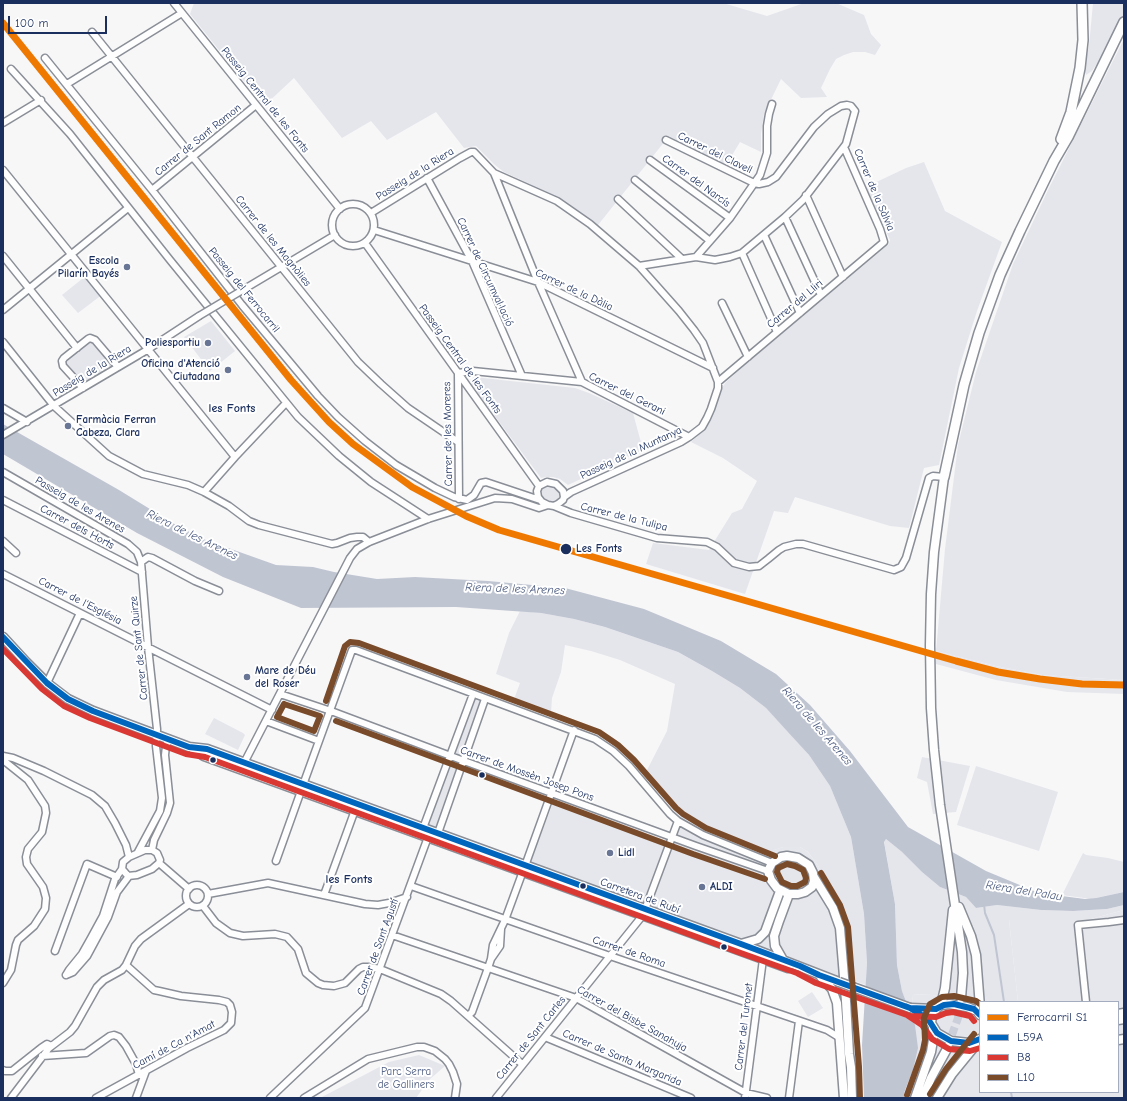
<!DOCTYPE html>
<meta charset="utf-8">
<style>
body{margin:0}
#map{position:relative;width:1127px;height:1101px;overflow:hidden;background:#f7f7f8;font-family:"Comic Neue",sans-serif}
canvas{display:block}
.frame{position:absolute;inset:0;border:4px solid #1b2f5e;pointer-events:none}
.legend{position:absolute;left:979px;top:1001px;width:140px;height:92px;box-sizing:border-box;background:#fff;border:1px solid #a4acbf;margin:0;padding:5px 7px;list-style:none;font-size:12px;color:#1b2f5e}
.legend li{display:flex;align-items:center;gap:8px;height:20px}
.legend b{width:20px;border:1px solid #a4acbf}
.scale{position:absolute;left:8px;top:16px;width:99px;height:18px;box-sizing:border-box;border:2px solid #1b2f5e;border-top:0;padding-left:5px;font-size:12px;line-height:14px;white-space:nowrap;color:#1b2f5e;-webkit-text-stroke:3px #fff;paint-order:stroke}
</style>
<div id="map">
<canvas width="1127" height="1101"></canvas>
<div class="frame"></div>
<ul class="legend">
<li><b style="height:5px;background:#ef7900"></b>Ferrocarril S1</li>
<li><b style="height:5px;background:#0065bd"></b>L59A</li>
<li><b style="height:5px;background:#da3832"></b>B8</li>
<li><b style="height:5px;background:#7a4b2a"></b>L10</li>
</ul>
<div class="scale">100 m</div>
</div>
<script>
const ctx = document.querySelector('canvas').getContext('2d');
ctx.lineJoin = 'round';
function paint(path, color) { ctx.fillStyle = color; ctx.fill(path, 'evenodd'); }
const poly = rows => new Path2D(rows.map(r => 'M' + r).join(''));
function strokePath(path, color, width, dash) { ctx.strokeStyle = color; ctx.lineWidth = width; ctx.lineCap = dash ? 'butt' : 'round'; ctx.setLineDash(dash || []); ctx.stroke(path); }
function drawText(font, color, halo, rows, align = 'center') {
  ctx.font = font + ' "Comic Neue",sans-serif'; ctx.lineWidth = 4; ctx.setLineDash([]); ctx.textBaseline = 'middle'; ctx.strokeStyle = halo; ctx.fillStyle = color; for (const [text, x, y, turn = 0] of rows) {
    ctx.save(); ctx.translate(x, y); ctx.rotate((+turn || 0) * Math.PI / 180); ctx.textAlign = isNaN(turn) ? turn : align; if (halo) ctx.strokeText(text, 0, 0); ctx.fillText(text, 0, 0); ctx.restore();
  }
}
paint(poly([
 [936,651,996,666,1042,675,1124,680,1124,694,1067,692,996,680,936,664],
 [555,798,667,841,681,814,689,819,774,850,783,847,800,847,808,852,817,864,821,871,823,882,835,898,845,921,851,980,639,905,529,864],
 [1124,910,1124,1098,904,1098,904,1093,913,1070,915,1025,912,1017,913,994,989,998,989,1002,980,1002,980,1092,1118,1092,1118,1002,1018,1002,1009,920,1087,920],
 [812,992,823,1008,808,1017,798,1001]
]), '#e6e7ec');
paint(poly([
 [194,3,723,3,767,16,804,3,836,3,864,15,871,34,881,45,875,55,865,52,853,52,844,55,836,59,830,69,821,88,827,97,801,98,781,79,764,114,761,134,761,152,740,142,725,167,669,136,598,225,573,207,556,196,504,172,495,165,476,146,464,148,436,112,387,140,371,121,342,138,294,78,264,106,190,14],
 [1093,3,1124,3,1124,24,1092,71,1086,75,1084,69,1089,46],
 [1124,39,1124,680,1042,675,996,666,936,651,945,549,958,445,976,372,1013,264,1049,188],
 [924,162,945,211,1002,242,977,311,959,368,939,465,924,468,909,528,890,526,795,497,788,513,774,511,745,594,646,564,653,543,709,550,732,513,742,509,757,481,723,458,691,442,703,431,708,424,712,416,721,389,726,382,747,363,889,244,890,240,866,187,906,168],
 [87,275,103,294,78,313,62,295],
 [211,321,235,351,210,371,184,337],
 [90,338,118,367,83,388,63,366,64,358],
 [474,377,575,388,589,393,633,413,643,450,568,485,560,479,553,477,546,477,541,478,471,384,471,380],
 [547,485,554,487,560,492,561,496,556,501,552,502,546,500,541,496,540,492,542,489],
 [520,611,541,613,574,619,605,627,678,652,712,671,740,688,766,708,790,733,809,755,830,786,851,837,864,914,867,963,866,985,851,980,845,921,835,898,823,882,821,871,817,864,808,852,800,847,783,847,774,850,767,851,689,819,681,814,668,801,645,774,667,731,675,684,620,660,591,651,565,645,561,672,552,698,551,713,513,702,520,683,496,674,509,633],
 [474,699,482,702,463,757,455,754,454,752],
 [214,718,243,733,245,735,238,750,205,734],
 [922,757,970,766,956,812,933,814,927,782,917,778],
 [450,762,458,765,436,830,427,827],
 [976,766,1058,792,1039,851,957,825],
 [886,839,902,852,922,872,940,887,966,897,976,908,997,905,1041,910,1073,911,1107,909,1124,905,1124,910,1087,920,1009,920,1018,1002,989,1002,988,998,913,994,912,1017,902,991,897,965,895,904,884,841],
 [1083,853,1086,855,1108,858,1124,862,1124,892,1091,899,1062,895],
 [786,860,796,861,806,868,809,874,810,879,808,884,805,887,799,890,790,890,780,885,775,881,772,872,773,868,778,862],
 [945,1009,953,1009,962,1010,974,1015,978,1020,979,1024,976,1034,970,1038,964,1038,954,1036,942,1031,937,1025,936,1019,940,1012],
 [419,1055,445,1066,429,1080,416,1098,320,1098,389,1062]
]), '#e5e6ec');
paint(poly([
 [3,424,119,490,176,525,203,539,276,565,313,567,334,572,377,579,415,577,488,581,565,588,644,609,721,641,776,674,810,705,850,751,908,827,986,871,1039,893,1085,899,1096,898,1124,892,1124,905,1107,909,1073,911,1041,910,997,905,976,908,966,897,940,887,922,872,902,852,886,839,884,842,895,904,897,965,902,991,915,1025,918,1048,913,1070,904,1093,904,1098,864,1098,862,1045,867,963,864,914,851,837,830,786,809,755,766,708,740,688,712,671,678,652,605,627,574,619,541,613,456,607,301,608,223,577,137,533,3,454]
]), '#c0c5d2');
strokePath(poly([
 [984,904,985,913,994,935,1004,1002],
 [1011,1092,1012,1098]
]), '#c0c5d2', 2);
strokePath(poly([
 [948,1046,958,1018,961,1000]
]), '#cbcfd9', 8, [8, 4]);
const minor = poly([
 [174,3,340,209],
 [92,32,358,362,381,384,408,408,458,442],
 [45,58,152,190,242,305,318,396,338,417,365,441,396,465,435,488,454,497,467,500,474,495,481,483,486,482,540,500],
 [11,69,70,134,170,260,298,417,339,456,371,482,428,519],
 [67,84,182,13],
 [3,123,41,100],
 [650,160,730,218],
 [3,170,235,457],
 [494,173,557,201,590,224,639,266,679,311,694,330,703,343,718,382,718,388,711,409,707,418,702,427,689,437,681,442,571,492,564,497],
 [427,178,472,261,522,376],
 [635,180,710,241],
 [152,190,256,105],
 [806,195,843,277],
 [618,199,682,259],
 '332 225a21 21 0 1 1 42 0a21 21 0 1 1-42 0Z',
 [371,213,460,158,471,152,474,152,494,173,538,282,582,382],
 [785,217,821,295],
 [374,230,538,282,713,368],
 [764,235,800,313],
 [365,243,539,486],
 [742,253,777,332],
 [3,256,77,348],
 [696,257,730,218,760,175,767,153,767,126,769,114,772,104],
 [639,266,696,257,715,260,730,257,742,253,785,217,803,200,846,144,855,111,851,106,847,105,841,106,828,114,814,127,776,177,768,182,759,184,754,183,666,140],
 [246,288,335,235],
 [722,303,748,357],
 [3,310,128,208],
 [3,342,54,406,109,456,143,474,188,485,204,492,229,506,249,521,259,525,332,544,337,543,350,538,357,537,363,537,369,542],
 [718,382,884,242,880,229,844,147],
 [83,388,63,366,62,361,64,358,88,339,90,338,95,340,118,367],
 [3,408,27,422],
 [3,435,147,350,199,316],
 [3,472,128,544,137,552,141,562],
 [547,482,556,484,563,491,564,497,563,500,558,504,554,506,548,505,542,502,538,497,537,491,539,486,547,482],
 [204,492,235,457,286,403],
 [459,499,458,373,473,371,582,382,689,437],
 [3,500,142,572],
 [554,506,571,513,657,538,707,542,717,547,734,563,749,567,759,566,768,559,779,550,784,547,796,544,803,544,894,570,901,567,906,558,929,478,933,476,944,477],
 [3,541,16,553],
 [3,574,272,710],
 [47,683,80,613],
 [280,694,331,711,464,761,696,846,768,871],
 [266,721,319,741],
 [3,756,13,758,44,771,92,795,105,806,115,823,126,845,129,857],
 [3,760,28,780,45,806,46,813,42,832,28,849,26,857,27,864,43,887,46,898,45,909,34,926,18,940,16,945,11,970,3,983],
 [243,765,350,558,357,549,369,542,428,519,495,498,512,499,539,508,548,505],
 [303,785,352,650,356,650,595,739,613,751,629,766,670,814,678,821,703,835,772,863],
 [422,831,473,694],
 [437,836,485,699],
 [145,850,152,850,157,853,160,860,159,863,152,869,137,875,128,876,122,869,123,862,129,857,145,850],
 [152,850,154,840,167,813,170,803,165,755,166,746,169,739],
 [138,852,160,811,162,798,156,746,157,729,148,647,141,562,148,557,152,558,195,581,219,591],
 [276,861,301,791],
 [159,863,189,889],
 [525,866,574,730],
 '186 896a11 11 0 1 1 22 0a11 11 0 1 1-22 0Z',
 [411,886,610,956,827,1030,840,1038],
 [208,894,268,883,365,904,378,905,389,903,407,897],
 [324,895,355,810],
 [203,906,216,923,230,933,243,936,275,934,287,937,298,949,306,973,318,983,323,985,334,986,345,983,359,969,363,967,369,967,380,969,441,994,451,1001,522,1064],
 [392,935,576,998,746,1093,767,1098],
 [55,951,87,864,117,877],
 [491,959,500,946,501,929],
 [66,975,69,970,82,954,91,938,103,916,115,879,122,869],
 [66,975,73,972,87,956,108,917,117,892,129,876],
 [1086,1002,1078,925,1109,922,1124,920],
 [468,1016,472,1012,488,968,491,959,493,945,505,920,523,871],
 [545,1037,691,1098],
 [42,1056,86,1053,110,1036,114,1035,119,1037,126,1046,136,1064,139,1075],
 [3,1070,5,1071,12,1071,41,1048,47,1044,51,1046],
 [11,1098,49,1048,70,1032,75,1026,97,987,104,980,122,970,126,965],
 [96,1098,187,1048,224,1030,231,1023,232,1012,230,1005,227,1002,219,1000,181,996,159,991,154,990,126,965,135,946,141,939,189,904],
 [136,1098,146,1071],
 [270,1098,365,1008,428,837],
 [304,1098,368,1059,417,1047,424,1047,435,1051,445,1059,449,1064,453,1072,457,1084,455,1098],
 [496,1098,643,915,678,821],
 [745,1098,763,959],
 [789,1098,799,1021]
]);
const major = poly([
 [944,477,934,552,931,594,930,645,931,708,934,750,940,805,962,952,963,973,961,998],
 [3,637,26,662,47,683,68,699,93,711,189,747,207,749,741,944,839,982],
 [193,749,204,756,788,968],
 [787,856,798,858,809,865,813,873,814,881,812,887,805,892,798,894,789,894,777,888,771,880,768,871,772,863,781,857,787,856],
 [814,877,833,908,840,928,846,1001,849,1054,851,1067,852,1098],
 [959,907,971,936,976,955,980,1007],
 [741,944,758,939,765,932,780,891],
 [783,960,775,946,774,936,779,921,789,894],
 [821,977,832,989,837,1003,844,1098],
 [941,1005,945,988,953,910],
 [910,1008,936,1009],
 [913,1009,923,1015,931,1023],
 [1118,1014,1124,1013],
 [980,1015,977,1011,967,1007,949,1004,941,1005,936,1009,932,1016,931,1023,937,1033,951,1041,969,1043,980,1039],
 [1118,1020,1124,1019],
 [1118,1040,1124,1039],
 [915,1098,931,1052,933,1040,933,1027],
 [923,1098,931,1078,948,1047],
 [937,1098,952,1074,979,1041]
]);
const highway = poly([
 [1061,139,1071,112,1080,68,1083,40,1082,3],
 [944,477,964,385,979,333,1000,275,1020,231,1054,161,1068,137,1124,22]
]);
strokePath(minor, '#8a8e97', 9);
strokePath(major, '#8a8e97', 11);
strokePath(highway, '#8a8e97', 12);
strokePath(minor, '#fefefe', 6);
strokePath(major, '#fefefe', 8);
strokePath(highway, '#fefefe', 9);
const minorBridge = poly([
 [199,316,246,288]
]);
const majorBridge = poly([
 [839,982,910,1008]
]);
strokePath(minorBridge, '#8a8e97', 9, []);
strokePath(majorBridge, '#8a8e97', 11, []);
strokePath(minorBridge, '#fefefe', 6);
strokePath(majorBridge, '#fefefe', 8);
strokePath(poly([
 [3,637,47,683,68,699,93,711,189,747,207,749,741,944,800,966,819,975,910,1008,928,1019,937,1033,951,1041,969,1043,980,1039],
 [905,1006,910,1008,936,1009,944,1005,954,1004,974,1009,980,1015]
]), '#0065bd', 6);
strokePath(poly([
 [3,649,42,689,64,706,90,718,186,754,205,757,738,952,797,973,816,983,907,1015,922,1025,932,1039,949,1049,970,1051,980,1048],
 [902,1013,910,1016,936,1017,946,1013,953,1012,970,1016,974,1021]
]), '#da3832', 6);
strokePath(poly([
 [326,701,345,646,350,642,359,643,599,732,618,745,634,760,676,808,683,814,706,828,775,856],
 [284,704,320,716,314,731,277,717,284,704],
 [336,721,693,854,765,879],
 [787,864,795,866,803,870,806,878,805,882,797,886,791,886,782,882,777,872,778,868,787,864],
 [821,873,840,905,848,927,859,1067,860,1098],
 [930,1094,946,1069,974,1034],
 [907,1095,923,1050,925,1040,924,1018,930,1004,942,997,954,996,976,1001,980,1004]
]), '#7a4b2a', 6);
strokePath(poly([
 [3,23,291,380,329,422,353,444,412,487,466,516,499,530,956,661,998,672,1040,679,1082,684,1124,685]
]), '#ef7900', 7);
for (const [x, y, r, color] of [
 [127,267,4,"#687594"],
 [208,343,4,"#687594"],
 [228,370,4,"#687594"],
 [68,426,4,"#687594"],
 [566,549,6,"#1b2f5e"],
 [247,677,4,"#687594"],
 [213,760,3.5,"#1b2f5e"],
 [482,775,3.5,"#1b2f5e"],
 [610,853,4,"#687594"],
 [583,886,3.5,"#1b2f5e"],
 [702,887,4,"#687594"],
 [724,947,3.5,"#1b2f5e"]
]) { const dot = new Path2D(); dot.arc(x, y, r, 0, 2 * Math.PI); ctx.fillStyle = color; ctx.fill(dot); strokePath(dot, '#fff', 1.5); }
drawText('11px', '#1b2f5e', '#fff', [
 ["Passeig Central de les Fonts",265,100,51],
 ["Carrer de Sant Ramon",198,140,-39],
 ["Carrer del Clavell",715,153,26],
 ["Passeig de la Riera",415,174,-32],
 ["Carrer del Narcís",696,181,36],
 ["Carrer de la Sàlvia",874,190,67],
 ["Carrer de les Magnòlies",273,241,51],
 ["Carrer de Circumval·lació",485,272,65],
 ["Passeig del Ferrocarril",244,290,51],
 ["Carrer de la Dàlia",574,290,25],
 ["Carrer del Lliri",795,304,-40],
 ["Passeig Central de les Fonts",460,359,54],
 ["Passeig de la Riera",92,371,-31],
 ["Carrer del Gerani",627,394,26],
 ["Carrer de les Moreres",448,434,-91],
 ["Passeig de la Muntanya",631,453,-25],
 ["Passeig de les Arenes",80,505,30],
 ["Carrer de la Tulipa",624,517,14],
 ["Carrer dels Horts",77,527,28],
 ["Carrer de l'Església",80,601,27],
 ["Carrer de Sant Quirze",139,648,-96],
 ["Carrer de Mossèn Josep Pons",527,774,20],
 ["Carretera de Rubí",640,896,20],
 ["Carrer de Sant Agustí",378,947,-70],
 ["Carrer de Roma",629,952,19],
 ["Carrer del Bisbe Sanahuja",632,1019,29],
 ["Carrer del Turonet",744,1027,-83],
 ["Carrer de Sant Carles",531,1038,-51],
 ["Camí de Ca n'Amat",174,1045,-28],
 ["Carrer de Santa Margarida",622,1058,23]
]);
drawText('bold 11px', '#1b2f5e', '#fff', [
 ["Escola",119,261,"right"],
 ["Pilarín Bayés",119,274,"right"],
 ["Poliesportiu",200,343,"right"],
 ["Oficina d'Atenció",220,364,"right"],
 ["Ciutadana",220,377,"right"],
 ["Farmàcia Ferran",76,420],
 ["Cabeza, Clara",76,433],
 ["Mare de Déu",255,671],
 ["del Roser",255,684],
 ["Lidl",618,853],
 ["ALDI",710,887]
], 'left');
drawText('bold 11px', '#1b2f5e', '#fff', [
 ["Les Fonts",576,549]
], 'left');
drawText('11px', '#4a5a7f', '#fff', [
 ["Parc Serra",406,1072],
 ["de Galliners",406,1085]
]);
drawText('bold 12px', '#1b2f5e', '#fff', [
 ["les Fonts",232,409],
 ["les Fonts",349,880]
]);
drawText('italic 12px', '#4d5c81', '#fff', [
 ["Riera de les Arenes",192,535,26],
 ["Riera de les Arenes",515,589,2],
 ["Riera de les Arenes",817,726,49],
 ["Riera del Palau",1024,891,9]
]);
</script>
